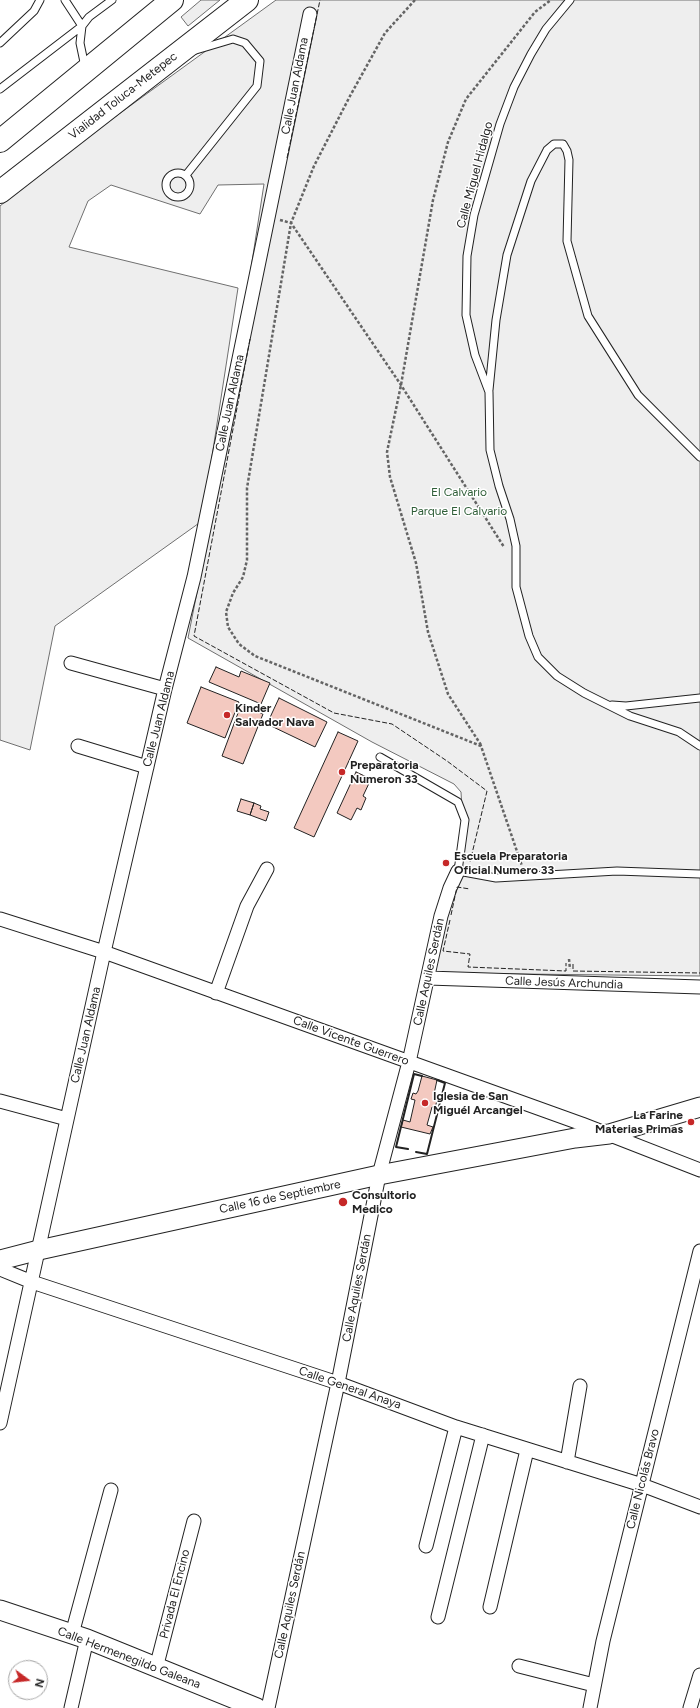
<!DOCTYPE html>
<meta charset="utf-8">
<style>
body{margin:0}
#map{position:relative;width:700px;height:1708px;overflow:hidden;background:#fff;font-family:Figtree,sans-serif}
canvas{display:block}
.north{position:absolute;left:8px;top:1660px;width:40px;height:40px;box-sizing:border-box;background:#fff;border:1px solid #a7a7a7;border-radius:50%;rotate:105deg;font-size:11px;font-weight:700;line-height:16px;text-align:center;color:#222}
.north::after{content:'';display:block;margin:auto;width:14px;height:18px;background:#c62828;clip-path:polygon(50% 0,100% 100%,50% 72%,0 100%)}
</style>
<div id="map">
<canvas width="700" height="1708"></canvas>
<div class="north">N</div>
</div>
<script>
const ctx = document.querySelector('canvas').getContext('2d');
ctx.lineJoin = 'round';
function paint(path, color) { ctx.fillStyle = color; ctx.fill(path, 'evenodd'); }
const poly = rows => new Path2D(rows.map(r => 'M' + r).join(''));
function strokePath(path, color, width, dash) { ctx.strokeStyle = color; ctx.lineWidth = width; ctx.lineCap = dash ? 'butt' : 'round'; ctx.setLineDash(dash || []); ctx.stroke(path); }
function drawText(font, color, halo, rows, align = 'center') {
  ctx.font = font + ' Figtree,sans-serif'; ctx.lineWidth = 3; ctx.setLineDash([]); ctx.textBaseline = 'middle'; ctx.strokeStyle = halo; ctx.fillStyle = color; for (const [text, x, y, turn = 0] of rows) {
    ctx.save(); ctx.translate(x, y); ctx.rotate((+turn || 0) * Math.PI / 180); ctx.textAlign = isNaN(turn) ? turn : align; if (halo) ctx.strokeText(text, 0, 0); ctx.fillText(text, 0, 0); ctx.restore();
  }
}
const green = poly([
 [201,0,220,0,188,26,181,17,201,0],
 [276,0,700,0,700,976,434,973,464,844,461,792,454,784,372,742,188,638,215,501,264,184,218,185,200,214,111,185,88,201,69,247,238,288,202,521,55,626,30,750,0,740,0,206,61,156,276,0]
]);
paint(green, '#eee');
strokePath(green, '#6f6f6f', 1);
const building = poly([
 [216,667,239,677,241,671,270,683,261,704,209,682,216,667],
 [201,687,239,702,225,738,187,723,201,687],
 [279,698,327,722,315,747,267,724,279,698],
 [241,705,263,714,243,764,222,756,241,705],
 [338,732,358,741,314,837,294,828,338,732],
 [356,772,371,779,363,796,366,798,361,810,357,808,351,820,337,813,356,772],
 [241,799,254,803,250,815,237,811,241,799],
 [254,803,261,806,260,809,269,812,266,821,250,815,254,803],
 [422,1076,437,1080,434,1094,434,1097,438,1098,435,1107,432,1107,427,1125,433,1127,430,1134,401,1127,403,1120,410,1122,415,1100,411,1099,413,1093,416,1094,418,1091,422,1076]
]);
paint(building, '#f3c9c0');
strokePath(building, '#222', 1);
const lane = poly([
 [570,0,546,29,531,54,514,87,500,124,474,215,467,256,466,315,475,355,489,392,490,450,499,486,510,519,516,546,516,587,529,636,538,657,557,676,584,693,630,716,679,732,700,746],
 [0,43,34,11,40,0],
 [85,67,80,43,82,26,89,17,112,0],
 [0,89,82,26,65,0],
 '166 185a12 12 0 1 1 24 0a12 12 0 1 1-24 0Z',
 [186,175,257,86,260,61,245,43,233,39,196,50],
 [489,390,496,320,507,255,531,181,547,150,554,144,563,144,567,151,569,160,567,241,588,316,638,395,700,457],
 [612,705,626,706,700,698],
 [380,757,458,802,465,820,458,871,496,878,617,871,700,874]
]);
const street = poly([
 [71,663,165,689],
 [78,746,147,767],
 [0,919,104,952,582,1124,700,1170],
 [428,978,700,987],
 [216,993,247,906,267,869],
 [0,1101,67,1119],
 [0,1269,32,1282,338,1383,456,1427,642,1485,700,1507],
 [0,1423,104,952,165,689,194,577,310,14],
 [567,1462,580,1386],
 [426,1546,456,1427],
 [490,1607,527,1450],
 [438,1617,483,1435],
 [72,1634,111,1490],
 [519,1666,594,1685],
 [156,1668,194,1521],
 [71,1708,87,1639],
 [268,1708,338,1383,379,1175,409,1062,441,916,450,888,458,871],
 [590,1708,603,1641,700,1251],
 [690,1708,700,1675]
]);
const secondary = poly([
 [0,1260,39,1250,379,1175,575,1138,609,1134,700,1107],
 [0,1610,87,1639,257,1708]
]);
const highway = poly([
 [0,141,172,0],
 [0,192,247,0]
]);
strokePath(lane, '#222', 9);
strokePath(street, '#222', 15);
strokePath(secondary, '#222', 21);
strokePath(highway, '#222', 24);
strokePath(poly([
 [415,0,385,33,350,96,314,166,291,223,247,488,247,560,243,577,233,593,226,612,228,627,239,644,255,656,481,746,522,866],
 [280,220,291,223,401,385,504,547],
 [481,745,448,694,428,632,416,563,390,477,387,452,401,385,433,200,448,142,466,99,535,12,551,0],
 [569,959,570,969]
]), '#646464', 2.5, [3, 2]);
strokePath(lane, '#fff', 7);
strokePath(street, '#fff', 13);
strokePath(secondary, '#fff', 19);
strokePath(highway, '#fff', 22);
strokePath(poly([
 [287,158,320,0],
 [250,339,194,636,334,713,392,724,447,761,487,791,470,862],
 [451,915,457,887,470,889],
 [450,920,443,951,470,954,468,967,566,971,566,963],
 [573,964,573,971,700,973]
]), '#222', 1, [5, 2]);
strokePath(poly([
 [408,1149,396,1147,414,1074,422,1076],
 [416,1152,427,1154,445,1083,437,1080]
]), '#222', 2);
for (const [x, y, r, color] of [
 [227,715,4,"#c62828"],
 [342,772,4,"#c62828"],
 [446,863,4,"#c62828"],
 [425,1103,4,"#c62828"],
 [691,1122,4,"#c62828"],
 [343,1202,5,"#c62828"]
]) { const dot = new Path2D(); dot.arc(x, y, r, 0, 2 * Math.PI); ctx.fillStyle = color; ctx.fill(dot); strokePath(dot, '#fff', 1.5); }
drawText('12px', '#222', '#fff', [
 ["Calle Juan Aldama",295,86,-79],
 ["Vialidad Toluca-Metepec",123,96,-38],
 ["Calle Miguel Hidalgo",475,175,-75],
 ["Calle Juan Aldama",230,403,-78],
 ["Calle Juan Aldama",159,719,-76],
 ["Calle Aquiles Serdán",429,972,-78],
 ["Calle Jesús Archundia",564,983,2],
 ["Calle Juan Aldama",86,1035,-77],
 ["Calle Vicente Guerrero",351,1041,20],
 ["Calle 16 de Septiembre",280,1197,-12],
 ["Calle Aquiles Serdán",357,1288,-79],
 ["Calle General Anaya",350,1388,19],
 ["Calle Nicolás Bravo",643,1479,-76],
 ["Privada El Encino",175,1594,-76],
 ["Calle Aquiles Serdán",290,1605,-78],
 ["Calle Hermenegildo Galeana",129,1658,21]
]);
drawText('12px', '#2f5e38', '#fff', [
 ["El Calvario",459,492],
 ["Parque El Calvario",459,511]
]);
drawText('bold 12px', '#222', '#fff', [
 ["Kinder",235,708],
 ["Salvador Nava",235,722],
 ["Preparatoria",350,765],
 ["Numeron 33",350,779],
 ["Escuela Preparatoria",454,856],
 ["Oficial Numero 33",454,870],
 ["Iglesia de San",433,1096],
 ["Miguél Arcangel",433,1110],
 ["La Farine",683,1115,"right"],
 ["Materias Primas",683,1129,"right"],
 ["Consultorio",352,1195],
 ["Medico",352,1209]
], 'left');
</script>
